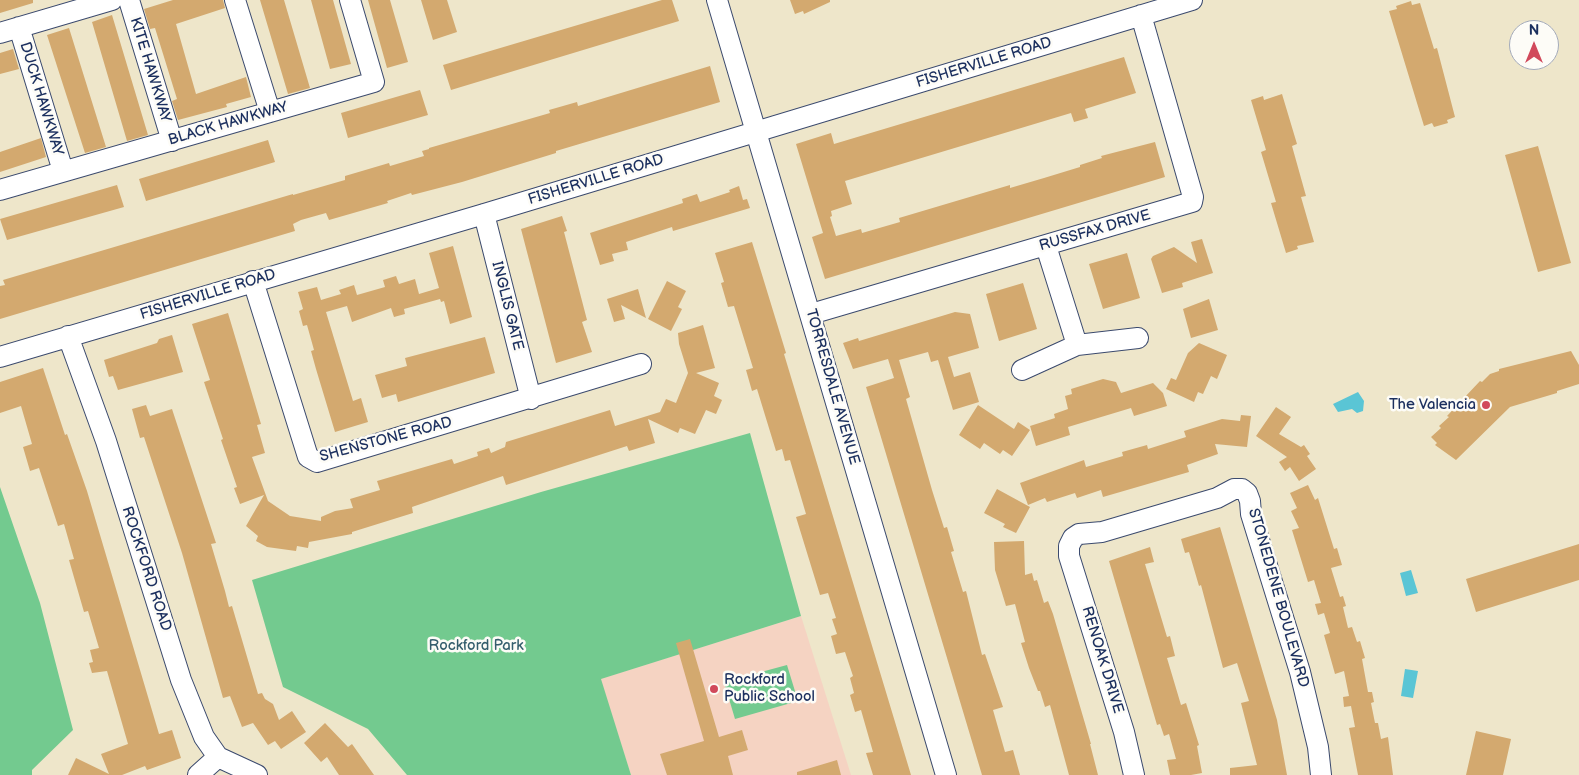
<!DOCTYPE html>
<style>
body{margin:0}
#map{position:relative;width:1579px;height:775px;overflow:hidden;background:#eee6ca;font-family:"Balsamiq Sans",sans-serif}
canvas{display:block}
.north{position:absolute;left:1509px;top:20px;width:50px;height:50px;box-sizing:border-box;background:#fdfcf7;border:1px solid #a3aaba;border-radius:50%;rotate:0deg;font-size:14px;font-weight:700;line-height:20px;text-align:center;color:#1b2f5e}
.north::after{content:'';display:block;margin:auto;width:18px;height:22px;background:#d1495b;clip-path:polygon(50% 0,100% 100%,50% 72%,0 100%)}
</style>
<div id="map">
<canvas width="1579" height="775"></canvas>
<div class="north">N</div>
</div>
<script>
const ctx = document.querySelector('canvas').getContext('2d');
ctx.lineJoin = 'round';
function paint(path, color) { ctx.fillStyle = color; ctx.fill(path, 'evenodd'); }
const poly = rows => new Path2D(rows.map(r => 'M' + r).join(''));
function strokePath(path, color, width, dash) { ctx.strokeStyle = color; ctx.lineWidth = width; ctx.lineCap = dash ? 'butt' : 'round'; ctx.setLineDash(dash || []); ctx.stroke(path); }
function drawText(font, color, halo, rows, align = 'center') {
  ctx.font = font + ' "Balsamiq Sans",sans-serif'; ctx.lineWidth = 5; ctx.setLineDash([]); ctx.textBaseline = 'middle'; ctx.strokeStyle = halo; ctx.fillStyle = color; for (const [text, x, y, turn = 0] of rows) {
    ctx.save(); ctx.translate(x, y); ctx.rotate((+turn || 0) * Math.PI / 180); ctx.textAlign = isNaN(turn) ? turn : align; if (halo) ctx.strokeText(text, 0, 0); ctx.fillText(text, 0, 0); ctx.restore();
  }
}
paint(poly([
 [801,616,851,775,631,775,600,679]
]), '#f5d3c2');
paint(poly([
 [750,433,801,616,601,679,631,775,407,775,368,729,283,687,252,580,541,492],
 [0,487,40,603,73,730,32,770,32,775,0,775],
 [787,665,798,701,735,719,724,682]
]), '#73ca8f');
paint(poly([
 [1358,392,1364,401,1363,411,1357,413,1352,409,1338,412,1333,404],
 [1411,570,1418,593,1406,596,1400,573],
 [1405,669,1418,671,1413,698,1401,696]
]), '#5ac5d5');
paint(poly([
 [0,0,33,0,33,3,0,13],
 [173,0,223,0,225,8,176,24,196,94,246,77,251,97,226,104,227,107,178,120,172,101,177,99,155,28,150,29,144,9],
 [260,0,284,0,310,88,288,94],
 [311,0,333,0,351,64,330,69],
 [368,0,390,0,408,62,387,68],
 [421,0,447,0,457,32,433,40],
 [662,0,672,0,679,21,451,90,443,65],
 [790,0,830,0,830,2,804,14,803,11,795,14],
 [1411,1,1412,5,1420,3,1434,49,1437,48,1455,117,1447,120,1448,123,1434,127,1432,123,1424,126,1389,11,1397,9,1396,6],
 [112,15,148,135,127,141,92,22],
 [69,28,106,147,85,153,47,35],
 [13,49,19,69,0,74,0,53],
 [1124,57,1136,93,1085,109,1088,118,1074,122,1071,113,845,181,852,204,831,211,832,216,830,217,836,236,861,229,862,233,900,222,899,218,1010,185,1010,188,1044,178,1080,167,1080,165,1102,158,1101,156,1155,142,1165,177,825,279,812,237,823,233,796,144,831,133,834,144],
 [710,66,720,102,556,151,556,153,462,182,412,195,411,193,387,201,388,203,329,220,326,213,301,220,293,224,295,231,0,319,0,286,5,285,3,280,293,194,293,195,338,182,345,180,345,176,389,163,390,166,424,156,422,151,429,149,429,148,550,113,549,110,577,102,578,106],
 [420,90,428,115,348,138,341,113],
 [1282,94,1297,144,1292,146,1306,196,1301,197,1314,242,1297,246,1298,249,1286,253,1271,203,1276,202,1261,152,1266,150,1251,100,1263,96,1264,100],
 [41,138,46,157,0,172,0,152],
 [268,140,275,162,146,201,139,179],
 [1538,146,1571,263,1538,272,1505,155],
 [117,185,124,207,7,240,0,219],
 [739,186,743,200,747,199,750,208,673,231,672,227,626,242,628,250,612,254,614,261,600,265,590,233,683,203,682,199,697,194,700,202,730,192,729,190],
 [562,216,567,231,564,232,587,320,582,322,592,352,556,363,521,229],
 [1202,239,1213,273,1182,283,1183,287,1162,293,1151,259,1153,256,1174,247,1197,263,1191,242],
 [752,242,786,353,784,354,911,775,873,775,866,753,873,752,861,710,855,712,850,695,854,693,850,678,853,676,845,652,836,654,831,636,837,634,832,619,836,618,828,593,820,595,796,517,806,514,790,460,785,461,782,449,776,451,757,389,752,391,746,370,753,368,734,306,728,307,721,283,724,282,715,253],
 [453,246,472,317,450,324,444,301,441,302,440,299,404,309,405,314,394,317,391,308,352,322,347,306,326,312,353,401,361,398,368,422,335,432,316,369,311,351,314,350,307,325,303,326,299,311,303,309,298,292,317,287,321,300,341,294,339,290,354,285,357,295,385,287,383,280,396,276,399,284,415,279,419,294,439,288,429,253],
 [1127,253,1140,298,1103,309,1089,264],
 [667,281,686,291,678,307,682,309,671,331,648,319],
 [1023,283,1037,329,999,341,986,294],
 [638,289,646,318,621,305,625,319,614,322,607,299],
 [1209,299,1218,330,1191,338,1183,309],
 [955,312,970,314,979,348,948,357,954,377,970,372,979,402,953,410,938,360,931,362,928,352,899,360,910,397,906,399,932,490,944,528,947,527,954,551,951,552,963,592,966,591,982,655,985,654,1003,707,993,710,1005,752,1013,750,1020,775,982,775,866,387,894,378,888,359,853,369,843,343,858,338,859,341],
 [228,313,261,424,257,425,265,453,252,457,268,501,290,516,321,521,321,517,335,511,353,508,350,499,380,490,377,481,452,459,454,464,478,456,477,452,489,448,491,453,505,447,506,442,610,410,615,426,660,412,666,399,676,403,688,373,679,344,678,333,703,325,715,368,696,373,719,383,714,396,722,400,716,414,706,410,695,434,680,428,678,433,648,419,655,443,629,451,627,446,506,485,503,476,412,507,413,513,352,532,352,534,309,542,308,548,297,546,296,551,267,547,256,541,258,536,246,526,264,495,240,504,234,488,237,487,221,440,223,439,204,382,210,380,192,324],
 [172,335,183,372,118,390,113,376,109,377,104,360,157,343,159,339],
 [485,337,495,373,398,402,396,394,382,398,375,375,407,366,405,358],
 [1199,343,1227,355,1217,379,1211,376,1203,394,1198,392,1194,402,1166,389,1171,378,1176,380,1188,353],
 [1571,351,1579,365,1579,384,1557,391,1557,393,1510,407,1456,460,1435,445,1437,443,1431,437,1441,428,1439,426,1449,417,1447,416,1480,381,1482,382,1490,374,1499,371,1499,369],
 [43,368,65,435,67,434,87,491,159,734,172,730,181,758,147,770,145,766,122,775,68,775,76,758,109,774,101,754,128,744,107,671,92,673,89,663,93,662,90,650,99,648,88,611,84,612,69,560,74,559,64,524,58,526,39,468,30,471,23,447,32,444,21,406,0,413,0,382],
 [1103,379,1116,382,1121,393,1153,383,1163,393,1167,406,1134,416,1131,408,1068,427,1070,435,1036,446,1030,426,1055,418,1054,414,1068,409,1065,396,1072,394,1071,389],
 [146,405,150,416,172,409,216,543,211,544,225,591,229,607,232,606,258,694,262,693,265,699,273,704,279,720,292,711,306,732,281,749,275,741,268,745,253,723,242,727,230,696,223,698,182,553,144,437,140,438,132,409],
 [978,405,1014,429,1018,422,1030,430,1012,456,1003,450,1000,454,984,443,980,449,959,435],
 [1276,407,1291,417,1279,434,1301,447,1304,445,1310,454,1307,456,1316,469,1299,481,1290,467,1285,471,1279,462,1287,457,1256,436],
 [1241,415,1251,416,1247,447,1215,444,1218,454,1187,465,1189,472,1103,497,1101,490,1077,498,1075,493,1047,502,1045,498,1028,505,1020,483,1084,460,1086,467,1123,456,1122,452,1147,445,1148,449,1186,437,1184,431,1222,419,1240,421],
 [1308,485,1315,500,1318,498,1334,549,1337,548,1342,565,1331,568,1340,597,1343,596,1346,606,1343,607,1348,628,1352,627,1357,642,1360,641,1365,658,1362,659,1368,692,1372,692,1374,702,1371,703,1375,723,1378,723,1381,739,1388,737,1393,775,1358,775,1349,728,1355,727,1351,706,1344,707,1343,697,1349,696,1344,671,1335,674,1324,635,1330,633,1324,613,1318,615,1315,604,1321,603,1314,580,1308,582,1292,530,1299,528,1291,511,1297,508,1290,493],
 [997,489,1030,507,1016,533,1003,527,1005,524,984,513],
 [1220,527,1277,720,1287,775,1230,775,1230,768,1257,765,1241,703,1249,701,1237,663,1223,668,1201,585,1199,586,1189,552,1185,553,1181,539],
 [1024,541,1025,575,1032,573,1034,581,1037,580,1044,603,1048,601,1053,614,1091,744,1090,744,1098,775,1069,775,1050,705,1045,707,1040,691,1038,691,1029,668,1021,643,1025,642,1015,604,1006,606,995,570,994,542],
 [1579,544,1579,580,1476,612,1466,579],
 [1150,547,1154,562,1145,564,1167,637,1170,636,1175,656,1167,658,1181,705,1186,703,1199,745,1197,746,1202,773,1191,775,1170,775,1167,760,1176,759,1169,734,1164,736,1160,724,1157,725,1109,561],
 [690,639,719,737,742,730,748,750,728,756,733,775,667,775,660,754,704,741,676,643],
 [325,723,348,747,352,744,374,775,339,775,327,757,321,762,304,743],
 [1476,731,1511,739,1503,775,1466,775],
 [837,760,841,775,797,775,797,772]
]), '#d3a96f');
const minor = poly([
 [129,0,172,141],
 [235,0,270,112],
 [717,0,946,775],
 [19,27,63,171],
 [0,33,112,0],
 [0,190,374,82,350,0],
 [484,214,531,399],
 [1046,246,1077,345],
 [253,281,308,457,317,462,641,364],
 [811,314,1192,202,1193,197,1141,15],
 [68,336,106,441,181,680,204,737,218,757,257,775],
 [0,357,484,214,1192,0],
 [1022,370,1077,345,1138,338],
 [198,775,218,757],
 [1134,775,1124,732,1069,556,1069,546,1073,538,1079,534,1102,532,1217,498,1234,489,1242,489,1247,493,1250,501,1251,514,1300,672,1318,747,1321,775]
]);
strokePath(minor, '#3b4a6e', 22);
strokePath(minor, '#fff', 20);
for (const [x, y, r, color] of [
 [1486,405,5,"#d1495b"],
 [714,689,5,"#d1495b"]
]) { const dot = new Path2D(); dot.arc(x, y, r, 0, 2 * Math.PI); ctx.fillStyle = color; ctx.fill(dot); strokePath(dot, '#fdfcf7', 2); }
drawText('15px', '#1b2f5e', '#fdfcf7', [
 ["FISHERVILLE ROAD",984,63,-17],
 ["KITE HAWKWAY",150,70,73],
 ["DUCK HAWKWAY",41,99,73],
 ["BLACK HAWKWAY",228,124,-16],
 ["FISHERVILLE ROAD",596,180,-17],
 ["RUSSFAX DRIVE",1095,231,-16],
 ["FISHERVILLE ROAD",208,295,-17],
 ["INGLIS GATE",507,306,76],
 ["TORRESDALE AVENUE",832,387,74],
 ["SHENSTONE ROAD",386,440,-15],
 ["ROCKFORD ROAD",146,569,72],
 ["STONEDENE BOULEVARD",1278,598,74],
 ["RENOAK DRIVE",1102,660,73]
]);
drawText('15px', '#1b2f5e', '#fdfcf7', [
 ["The Valencia",1476,405],
 ["Rockford",724,680,"left"],
 ["Public School",724,697,"left"]
], 'right');
drawText('15px', '#355e6d', '#fdfcf7', [
 ["Rockford Park",476,646]
]);
</script>
